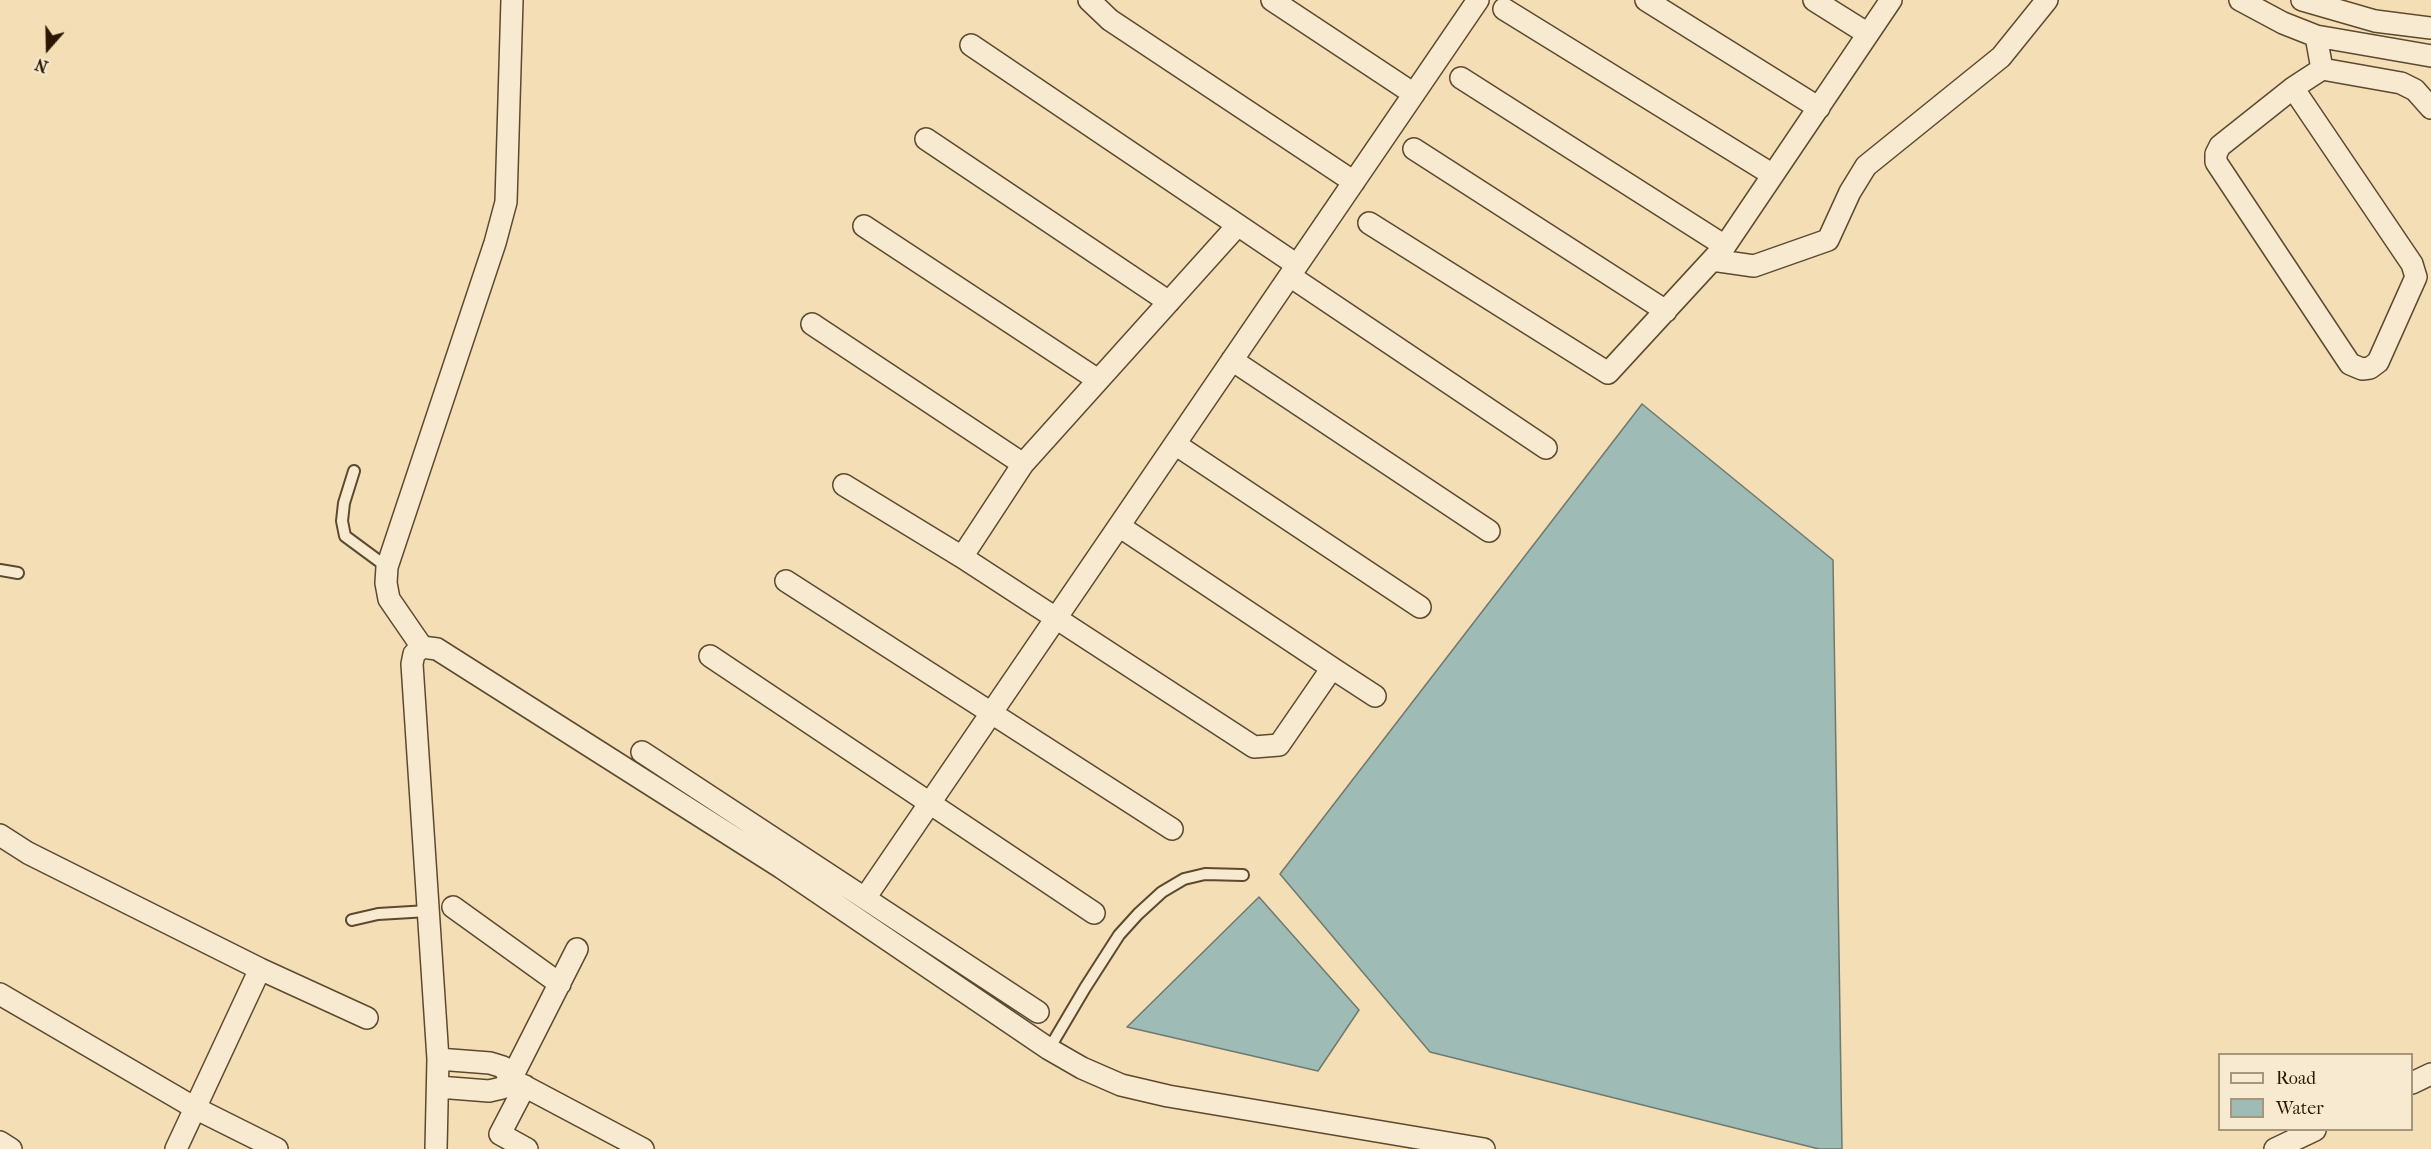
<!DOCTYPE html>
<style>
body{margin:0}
#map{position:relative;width:2431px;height:1149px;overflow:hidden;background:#f3deb6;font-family:"IM FELL French Canon",serif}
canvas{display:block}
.legend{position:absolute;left:2218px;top:1053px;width:195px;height:78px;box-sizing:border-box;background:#f7ead0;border:2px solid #a5967d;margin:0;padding:8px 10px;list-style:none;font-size:18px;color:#2b1700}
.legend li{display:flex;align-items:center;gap:12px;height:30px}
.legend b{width:30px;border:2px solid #a5967d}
.north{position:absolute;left:18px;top:18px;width:60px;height:60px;-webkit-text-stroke:4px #f7ead0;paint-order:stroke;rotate:200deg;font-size:16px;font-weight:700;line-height:24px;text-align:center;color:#2b1700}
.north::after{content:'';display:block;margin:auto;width:21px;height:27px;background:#2b1700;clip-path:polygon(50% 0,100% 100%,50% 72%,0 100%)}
</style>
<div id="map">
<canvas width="2431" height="1149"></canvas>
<ul class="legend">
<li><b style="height:8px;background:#f7ead0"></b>Road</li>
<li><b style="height:16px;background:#9ebbb6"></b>Water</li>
</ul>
<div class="north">N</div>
</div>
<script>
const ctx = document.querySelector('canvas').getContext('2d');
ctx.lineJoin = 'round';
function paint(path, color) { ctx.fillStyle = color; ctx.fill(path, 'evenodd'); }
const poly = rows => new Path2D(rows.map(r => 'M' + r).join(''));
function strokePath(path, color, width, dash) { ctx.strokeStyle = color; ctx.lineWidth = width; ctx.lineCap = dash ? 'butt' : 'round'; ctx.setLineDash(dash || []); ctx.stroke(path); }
const water = poly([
 [1642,404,1833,560,1842,1149,1819,1149,1430,1052,1280,874,1642,404],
 [1259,897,1359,1010,1318,1071,1127,1027,1259,897]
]);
paint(water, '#9ebbb6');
strokePath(water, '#70796d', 1.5);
const lane = poly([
 [354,471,344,503,342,521,345,536,387,567],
 [0,570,18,573],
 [352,920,378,914,428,911],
 [1049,1049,1085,988,1119,935,1138,914,1162,892,1184,879,1205,874,1243,875]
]);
const street = poly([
 [1089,0,1110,20,1354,182],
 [1272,0,1414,94],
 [1646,0,1819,108],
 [1814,0,1868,34],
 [2240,0,2283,23,2316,36,2431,56],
 [2302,0,2375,21,2431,28],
 [1504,9,1773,175],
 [2316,36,2322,69,2401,83,2415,90,2431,108],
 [971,45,1297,265],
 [1461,78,1725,246],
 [2293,88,2412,264,2416,277,2378,362,2370,368,2362,369,2350,364,2216,162,2216,154,2220,146,2293,88,2299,84,2322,69],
 [926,139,1169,302],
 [1414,149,1666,311],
 [1369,223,1608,373,1725,246,1891,0],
 [864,226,1098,380],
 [1712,260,1754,266,1828,240,1850,192,1866,166,2001,57,2047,0],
 [1290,276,1546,448],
 [812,324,1023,464],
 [1232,360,1489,531],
 [1175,444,1420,607],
 [844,485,962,557,1254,747,1279,745,1332,668,1119,526],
 [962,557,1023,464,1238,225],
 [786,581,1172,829],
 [422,647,389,599,386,583,387,567,495,243,506,202,512,0],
 [710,656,1094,913],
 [1332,668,1375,696],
 [642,752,1038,1012],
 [0,835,28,853,260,969,367,1018],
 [865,898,1478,0],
 [453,907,560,984],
 [0,994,195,1108,277,1149],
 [438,1059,490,1063,503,1067,511,1079,643,1149],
 [2412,1083,2431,1074],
 [525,1086,500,1134,527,1149],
 [438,1087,489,1091,502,1088,511,1079,577,949],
 [0,1142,11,1149],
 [176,1149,260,969],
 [436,1149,438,1059,412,664,414,654,422,647,437,649,782,868,1049,1049,1082,1068,1121,1085,1168,1096,1484,1149],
 [2275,1149,2315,1130]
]);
strokePath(lane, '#5d492e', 14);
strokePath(street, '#5d492e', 24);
strokePath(lane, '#f7ead0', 10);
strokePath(street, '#f7ead0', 21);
</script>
